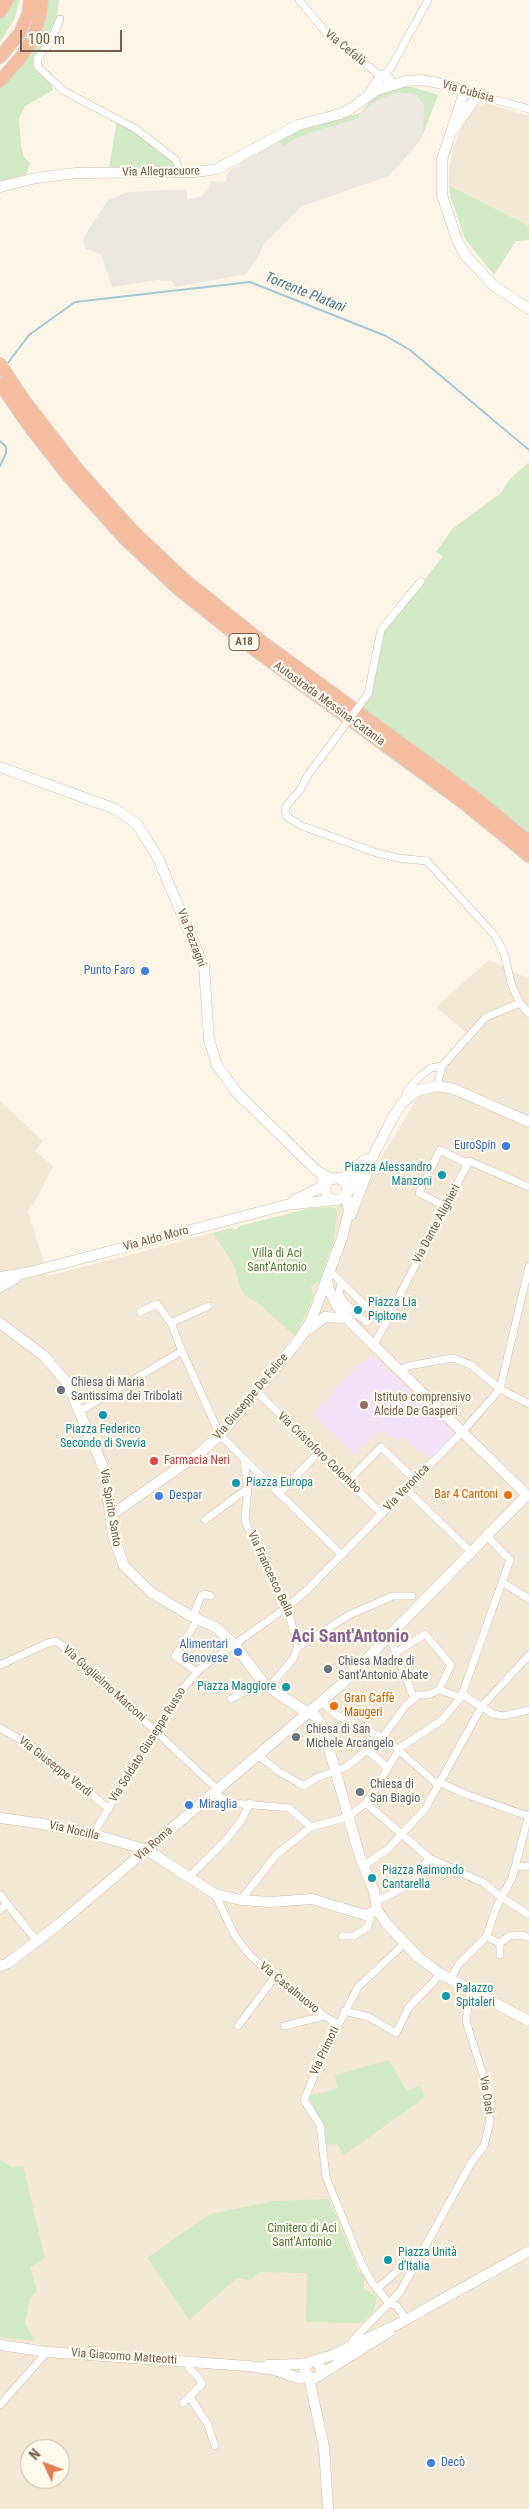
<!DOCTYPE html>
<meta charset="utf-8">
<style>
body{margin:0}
#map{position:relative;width:529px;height:2509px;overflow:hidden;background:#fcf5e7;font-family:"Roboto Condensed",sans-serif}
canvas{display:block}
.north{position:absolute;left:20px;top:2439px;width:50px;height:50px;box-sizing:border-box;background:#fef9ed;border:1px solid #c7bbad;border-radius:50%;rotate:313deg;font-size:14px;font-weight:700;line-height:20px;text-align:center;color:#755e4c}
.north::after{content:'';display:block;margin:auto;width:18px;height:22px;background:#e27d50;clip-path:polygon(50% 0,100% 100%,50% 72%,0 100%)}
.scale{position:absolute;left:20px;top:30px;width:102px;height:22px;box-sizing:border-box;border:2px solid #755e4c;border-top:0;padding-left:6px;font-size:15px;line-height:18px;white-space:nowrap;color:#755e4c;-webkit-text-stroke:4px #fef9ed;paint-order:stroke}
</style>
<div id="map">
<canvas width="529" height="2509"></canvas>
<div class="north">N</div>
<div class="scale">100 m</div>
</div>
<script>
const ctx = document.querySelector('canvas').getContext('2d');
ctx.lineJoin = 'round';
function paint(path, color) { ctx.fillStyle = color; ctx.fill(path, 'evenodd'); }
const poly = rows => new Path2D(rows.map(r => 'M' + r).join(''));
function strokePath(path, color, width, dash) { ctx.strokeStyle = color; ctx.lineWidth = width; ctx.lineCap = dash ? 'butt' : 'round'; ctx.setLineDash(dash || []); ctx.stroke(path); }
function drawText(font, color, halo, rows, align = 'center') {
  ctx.font = font + ' "Roboto Condensed",sans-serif'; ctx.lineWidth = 4.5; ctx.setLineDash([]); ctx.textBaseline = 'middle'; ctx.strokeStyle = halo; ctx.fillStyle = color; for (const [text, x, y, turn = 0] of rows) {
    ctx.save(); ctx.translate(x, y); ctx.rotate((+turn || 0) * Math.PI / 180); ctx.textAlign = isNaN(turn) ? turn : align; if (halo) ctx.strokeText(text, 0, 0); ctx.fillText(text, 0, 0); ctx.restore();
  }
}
paint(poly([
 [486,103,529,116,529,226,449,185,449,170,454,145,470,109],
 [489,960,529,979,529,2509,0,2509,0,1101,43,1141,35,1151,53,1166,35,1202,28,1211,48,1276,232,1228,236,1230,240,1226,311,1208,335,1208,369,1178,415,1102,470,1036,436,1007],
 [30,2449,60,2449,60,2479,30,2479]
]), '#f3e8d5');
paint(poly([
 [404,87,412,87,438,95,420,141,389,176,302,206,264,244,257,259,246,274,175,287,172,281,158,280,112,287,101,254,85,249,83,238,108,200,128,192,165,190,187,190,187,199,201,197,210,187,210,181,226,182,227,174,233,168,294,132,360,113,373,98]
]), '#ece7e0');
paint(poly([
 [374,1356,454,1434,431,1459,399,1437,396,1440,392,1437,383,1430,381,1432,379,1430,355,1455,312,1414,360,1363]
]), '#f2e3f8');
paint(poly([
 [9,0,20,0,14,20,0,42,0,15],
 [45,0,59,0,56,26,49,40,34,59,50,81,53,90,25,106,19,118,21,146,24,157,30,163,26,175,0,181,0,85,18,66],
 [404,87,412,87,438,95,423,134,424,105,417,95,398,92,375,101,365,110,363,109,381,92],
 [360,113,359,118,298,137,283,146,279,141,294,132],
 [117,120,174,161,174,167,109,168],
 [449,185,529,226,529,240,516,241,494,275,465,239,450,196],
 [529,462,529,834,492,803,363,708,372,692,383,632,443,556,436,552,452,529,501,493,509,480],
 [328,1207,335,1208,337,1211,334,1240,320,1281,311,1286,313,1296,310,1305,295,1336,258,1303,246,1296,240,1287,234,1265,213,1233,232,1228,236,1230,240,1226,311,1208],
 [389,2060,407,2091,420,2086,425,2097,344,2155,337,2144,326,2145,325,2127,314,2110,309,2096,338,2088,335,2075],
 [0,2160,12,2167,23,2166,45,2258,30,2267,37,2291,30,2298,25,2323,35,2341,0,2337],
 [329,2199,359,2273,364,2274,364,2290,370,2291,370,2294,377,2295,374,2311,362,2323,306,2322,307,2273,260,2272,250,2280,237,2278,189,2320,147,2258,210,2214,274,2201]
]), '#d1e9c5');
strokePath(poly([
 [7,364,29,335,75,302,250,282,386,336,410,350,529,450],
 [0,441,6,447,6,453,0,466]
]), '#a2cad6', 2);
const street = poly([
 [299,0,329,36,381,76],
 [60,19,51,41,37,59,38,67,64,91,136,129,176,160,180,172],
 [383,75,390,69,428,0],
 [478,95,529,109],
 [368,694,381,630,421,581],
 [337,736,308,775,300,790,286,806,285,811,287,817,302,826,377,853,398,858,427,861,495,936,504,953,512,986,520,1003],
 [437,1086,442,1066,486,1017,520,1003,529,1014],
 [404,1101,407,1091,418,1078,431,1068,442,1066],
 [446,1207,419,1193,440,1150,468,1164],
 [329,1270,385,1325],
 [341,1282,339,1293,343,1301,357,1315,367,1322,375,1316],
 [140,1312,157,1304,171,1323,182,1351],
 [171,1323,208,1306],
 [374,1345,469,1161,529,1187],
 [400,1371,408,1366,453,1358,471,1365,500,1389,529,1266],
 [256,1391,382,1514],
 [80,1411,182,1351,220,1435,342,1555],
 [348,1481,381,1447,415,1480],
 [248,1488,245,1518,246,1524,287,1607,298,1647,293,1659,269,1687],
 [406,1489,471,1552],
 [279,1494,319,1452],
 [205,1520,248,1488,244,1460],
 [502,1582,529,1599],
 [193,1617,201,1596,205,1594,211,1596],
 [389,1636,413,1696],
 [298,1647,349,1615,393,1596,412,1596],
 [397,1652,425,1634,451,1665,439,1690],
 [0,1665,48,1643,56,1641,72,1653,217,1789],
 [197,1672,175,1656,198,1619],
 [231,1699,242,1693,267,1686],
 [321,1702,338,1716,387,1740,438,1785],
 [0,1728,35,1748,109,1809],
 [367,1750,388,1768],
 [258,1755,278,1771,304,1786,316,1778,346,1767,382,1738,406,1705,418,1695,428,1695,439,1690,457,1696,465,1696,493,1714,503,1716,529,1710],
 [439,1782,465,1794,528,1816],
 [213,1793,232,1803,289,1808,311,1827],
 [366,1803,429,1858,484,1883,501,1897,529,1915],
 [93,1834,178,1694,201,1668,287,1607,308,1589,463,1431,500,1389,529,1404],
 [363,1866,388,1849,425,1809,482,1706,529,1655],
 [515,1867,529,1866],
 [190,1876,225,1841,241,1821,250,1803],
 [215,1894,234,1934,247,1952,274,1978,301,1995,324,2016,338,2024],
 [0,1895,7,1904],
 [241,1900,276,1855,311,1827,348,1817,366,1803,401,1747,442,1720,461,1697,510,1560,487,1536],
 [375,1902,413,1883,429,1858],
 [0,1910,7,1904,37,1941],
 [342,1936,354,1936,368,1927,371,1913],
 [486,1937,500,1943,509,1936,522,1935,529,1938],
 [500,1943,500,1955],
 [404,1944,358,1987,322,2057,304,2100,320,2125,326,2177,361,2263,373,2284,389,2303,397,2306,406,2320],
 [450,1980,459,1964,486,1937,497,1906,512,1878,529,1814],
 [344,2011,369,2017,396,2033,409,2007,441,1974],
 [238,2026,274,1978],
 [284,2026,324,2016],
 [377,2289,421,2250],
 [351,2346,353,2340,400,2292,471,2163,484,2146,490,2122,484,2078,466,2021,470,1991],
 [190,2397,208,2425,215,2446],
 [183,2403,202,2384,198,2377,189,2368,187,2361],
 [0,2405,47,2352]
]);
const secondary = poly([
 [465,90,442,159,442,195,457,240,466,256,494,286,529,309],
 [370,92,381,76,389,79,388,86],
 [0,187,36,178,76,173,196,172,217,169,298,125,340,114,350,109,377,90,406,81,420,80,439,83,478,95,451,133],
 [0,767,115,809,137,824,158,858,204,967,209,1040,217,1065,237,1093,316,1170,327,1177,334,1179],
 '325 1189a11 11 0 1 1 22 0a11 11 0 1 1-22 0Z',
 [339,1179,347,1176,366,1159],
 [348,1192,371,1160,393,1117,403,1102,419,1090,437,1086,454,1089,529,1122],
 [293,1201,325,1185,322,1181],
 [351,1215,368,1170],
 [0,1277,26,1273,286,1205,333,1200],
 [327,1278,328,1288,336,1304,354,1326,529,1497],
 [0,1287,16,1278],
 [0,1323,44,1356,67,1383,104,1469,113,1535,124,1566,152,1593,191,1616,215,1627,234,1644,265,1685,308,1713,316,1716,323,1728,360,1857,374,1891,377,1910,386,1923,418,1957,441,1974,529,2021],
 [309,1329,325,1317,341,1318],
 [111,1515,200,1453,220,1435,298,1341,311,1321,342,1238,349,1211,346,1195],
 [0,1818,37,1823,93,1834,147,1850,215,1894,241,1900,270,1902,312,1899,365,1915,377,1910],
 [0,1966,8,1963,59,1924,343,1683,527,1495],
 [0,2345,47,2352,248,2366,275,2370,298,2378,307,2376],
 [314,2361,319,2364,322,2371,319,2376,312,2379,305,2372,305,2367,310,2362,333,2355,400,2323,529,2251],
 [267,2365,306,2364],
 [321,2374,389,2332],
 [309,2378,324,2447,328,2509]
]);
const highway = poly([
 [0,12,7,0],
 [0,57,20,33,28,14,30,0],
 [0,81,21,57,33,38,40,16,42,0],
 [0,364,24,400,78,470,133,531,185,580,261,641,472,795,529,842],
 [0,384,32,430,69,477,125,539,177,588,255,650,465,804,529,856]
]);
strokePath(street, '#cdbead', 8);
strokePath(secondary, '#d0bfaa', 11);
strokePath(highway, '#dbd5d0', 14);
strokePath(street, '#fff', 7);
strokePath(secondary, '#fff', 10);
strokePath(highway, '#f4bda0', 12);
const streetBridge = poly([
 [337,736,368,694]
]);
strokePath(streetBridge, '#cdbead', 8, []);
strokePath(streetBridge, '#fff', 7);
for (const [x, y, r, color] of [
 [145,971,5,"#3f7fe0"],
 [506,1146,5,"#3f7fe0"],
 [442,1175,5,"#0f9aa8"],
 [358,1310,5,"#0f9aa8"],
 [61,1390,5,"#6b7280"],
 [364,1405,5,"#8d6e63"],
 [103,1415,5,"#0f9aa8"],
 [154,1461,5,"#e0444e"],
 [236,1483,5,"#0f9aa8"],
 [508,1495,5,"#e8710a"],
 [159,1496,5,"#3f7fe0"],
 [238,1652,5,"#3f7fe0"],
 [328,1669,5,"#6b7280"],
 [286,1687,5,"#0f9aa8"],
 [334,1706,5,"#e8710a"],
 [296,1737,5,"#6b7280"],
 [360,1792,5,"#6b7280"],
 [189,1805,5,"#3f7fe0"],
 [372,1878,5,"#0f9aa8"],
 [446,1996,5,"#0f9aa8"],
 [388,2260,5,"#0f9aa8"],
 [431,2463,5,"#3f7fe0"]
]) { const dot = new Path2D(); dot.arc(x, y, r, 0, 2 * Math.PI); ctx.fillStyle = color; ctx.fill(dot); strokePath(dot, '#fef9ed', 2); }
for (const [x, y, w] of [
 [244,642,30]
]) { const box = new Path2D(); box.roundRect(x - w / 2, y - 8.5, w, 17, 4); ctx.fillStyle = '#fef9ed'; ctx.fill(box); strokePath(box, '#755e4c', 1); }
drawText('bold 11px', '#755e4c', null, [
 ["A18",244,642]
]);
drawText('12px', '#755e4c', '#fef9ed', [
 ["Via Cefalù",345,48,39],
 ["Via Cubisia",468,92,16],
 ["Via Allegracuore",161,172,-1],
 ["Autostrada Messina-Catania",329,704,36],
 ["Via Pezzagni",191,938,69],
 ["Via Dante Alighieri",437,1224,-62],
 ["Via Aldo Moro",156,1239,-15],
 ["Via Giuseppe De Felice",251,1397,-50],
 ["Via Cristoforo Colombo",319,1453,44],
 ["Via Veronica",407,1488,-46],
 ["Via Spirito Santo",110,1508,80],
 ["Via Francesco Bella",270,1574,65],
 ["Via Guglielmo Marconi",104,1684,42],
 ["Via Soldato Giuseppe Russo",148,1745,-58],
 ["Via Giuseppe Verdi",55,1767,38],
 ["Via Nocilla",74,1831,13],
 ["Via Roma",154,1844,-41],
 ["Via Casalnuovo",289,1988,39],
 ["Via Primoti",325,2051,-65],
 ["Via Oasi",486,2095,81],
 ["Via Giacomo Matteotti",124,2357,4]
]);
drawText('12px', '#366cbe', '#fef9ed', [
 ["Punto Faro",135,971],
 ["EuroSpin",496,1146],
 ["Despar",169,1496,"left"],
 ["Alimentari",228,1645],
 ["Genovese",228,1659],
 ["Miraglia",199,1805,"left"],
 ["Decò",441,2463,"left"]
], 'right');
drawText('12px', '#0d838f', '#fef9ed', [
 ["Piazza Alessandro",432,1168,"right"],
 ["Manzoni",432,1182,"right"],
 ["Piazza Lia",368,1303],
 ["Pipitone",368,1317],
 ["Piazza Federico",103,1430,"center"],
 ["Secondo di Svevia",103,1444,"center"],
 ["Piazza Europa",246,1483],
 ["Piazza Maggiore",276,1687,"right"],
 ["Piazza Raimondo",382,1871],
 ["Cantarella",382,1885],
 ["Palazzo",456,1989],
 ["Spitaleri",456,2003],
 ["Piazza Unità",398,2253],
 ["d'Italia",398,2267]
], 'left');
drawText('12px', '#4f7a44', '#fef9ed', [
 ["Villa di Aci",277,1254],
 ["Sant'Antonio",277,1268],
 ["Cimitero di Aci",302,2229],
 ["Sant'Antonio",302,2243]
]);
drawText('12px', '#5b616d', '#fef9ed', [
 ["Chiesa di Maria",71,1383],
 ["Santissima dei Tribolati",71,1397],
 ["Chiesa Madre di",338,1662],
 ["Sant'Antonio Abate",338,1676],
 ["Chiesa di San",306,1730],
 ["Michele Arcangelo",306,1744],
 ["Chiesa di",370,1785],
 ["San Biagio",370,1799]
], 'left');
drawText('12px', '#785e54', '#fef9ed', [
 ["Istituto comprensivo",374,1398],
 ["Alcide De Gasperi",374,1412]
], 'left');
drawText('12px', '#be3a42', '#fef9ed', [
 ["Farmacia Neri",164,1461]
], 'left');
drawText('12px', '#c56008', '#fef9ed', [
 ["Bar 4 Cantoni",498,1495],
 ["Gran Caffè",344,1699,"left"],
 ["Maugeri",344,1713,"left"]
], 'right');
drawText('italic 14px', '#467787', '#fef9ed', [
 ["Torrente Platani",305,293,22]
]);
drawText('bold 18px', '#866491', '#fef9ed', [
 ["Aci Sant'Antonio",350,1637]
]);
</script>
